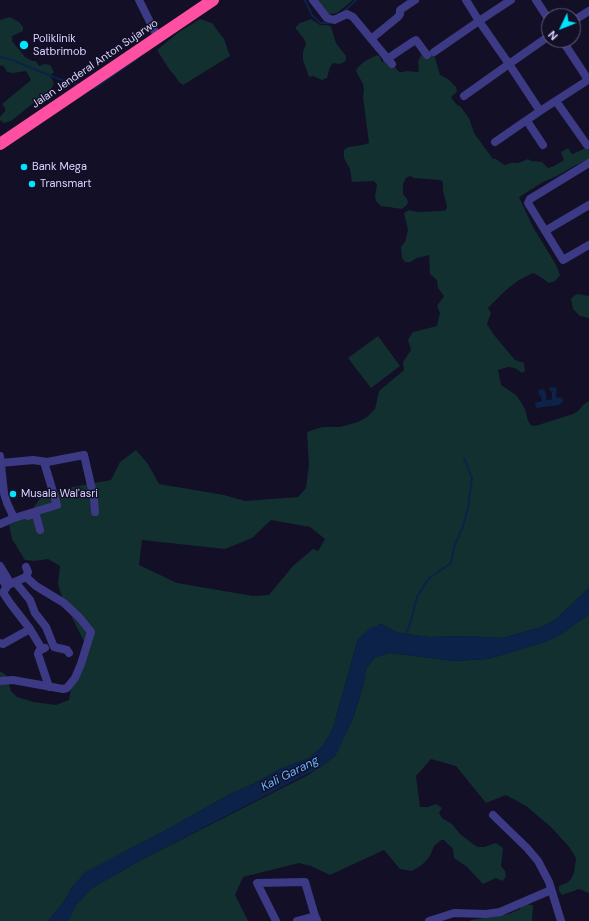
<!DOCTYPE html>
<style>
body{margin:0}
#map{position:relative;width:589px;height:921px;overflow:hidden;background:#130f26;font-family:"DM Sans",sans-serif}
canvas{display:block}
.north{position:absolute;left:541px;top:8px;width:40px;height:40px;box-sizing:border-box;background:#130f26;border:1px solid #625e7d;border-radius:50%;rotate:227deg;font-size:11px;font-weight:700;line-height:16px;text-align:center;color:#d9d4ff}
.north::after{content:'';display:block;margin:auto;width:14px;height:18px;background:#00e5ff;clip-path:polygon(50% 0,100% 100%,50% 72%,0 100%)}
</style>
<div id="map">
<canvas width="589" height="921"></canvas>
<div class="north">N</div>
</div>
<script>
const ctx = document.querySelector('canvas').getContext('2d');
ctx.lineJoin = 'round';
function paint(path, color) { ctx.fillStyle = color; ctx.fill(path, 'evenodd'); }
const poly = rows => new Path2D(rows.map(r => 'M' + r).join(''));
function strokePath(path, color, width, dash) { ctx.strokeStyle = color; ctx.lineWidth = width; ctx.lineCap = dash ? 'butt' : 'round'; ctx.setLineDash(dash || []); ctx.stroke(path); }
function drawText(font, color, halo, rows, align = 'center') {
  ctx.font = font + ' "DM Sans",sans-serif'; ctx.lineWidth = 3; ctx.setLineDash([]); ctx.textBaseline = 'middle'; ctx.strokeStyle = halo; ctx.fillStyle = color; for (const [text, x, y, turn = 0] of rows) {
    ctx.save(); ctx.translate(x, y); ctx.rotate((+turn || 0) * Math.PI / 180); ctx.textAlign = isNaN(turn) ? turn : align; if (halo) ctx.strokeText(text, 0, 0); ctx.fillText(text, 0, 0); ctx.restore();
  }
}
paint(poly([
 [315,0,353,0,337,13,326,15],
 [10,17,19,22,23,27,23,31,12,36,12,41,25,57,32,61,36,61,39,66,45,64,50,65,54,72,50,76,54,83,51,89,11,121,4,123,0,120,0,117,5,111,5,108,2,104,31,80,26,71,13,73,7,72,5,68,2,65,0,66,0,20],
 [200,19,212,23,224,39,230,56,183,85,179,82,175,76,169,69,157,50,179,32],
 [311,19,320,25,328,25,331,27,336,43,346,56,346,60,344,62,340,64,333,63,330,67,327,78,322,80,313,76,309,77,308,74,303,60,303,52,306,44,304,39,296,29,296,27,300,23],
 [426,50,429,50,434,54,440,75,448,79,456,87,457,92,451,97,453,100,457,105,460,106,469,118,474,133,493,159,496,159,505,165,513,162,513,163,519,163,528,159,531,161,542,162,548,168,554,166,564,160,561,152,563,151,568,148,572,154,589,147,589,159,574,166,557,176,543,182,519,197,533,227,555,263,560,275,555,281,549,283,539,276,533,273,519,280,506,290,488,308,491,313,487,324,494,335,515,360,524,363,525,371,522,373,515,368,508,367,498,370,501,385,516,395,521,402,525,409,528,421,531,425,535,426,573,414,578,411,583,405,589,401,589,588,555,620,542,627,503,638,466,636,430,637,398,633,381,624,358,639,333,728,323,746,309,758,280,769,253,784,232,793,166,830,120,854,72,887,63,903,48,921,0,921,0,671,6,675,11,691,17,697,34,702,56,705,69,700,72,685,87,647,63,600,58,584,60,566,48,559,35,561,25,560,12,539,9,525,29,514,41,497,73,487,111,480,120,462,136,450,148,464,159,484,224,495,245,501,298,497,306,488,309,465,307,432,322,427,340,427,358,422,367,417,375,409,379,391,404,370,403,362,411,350,408,340,413,332,437,326,440,313,437,306,444,296,438,288,437,280,430,274,429,255,417,258,410,262,405,262,402,258,401,247,405,242,408,230,404,213,409,210,417,212,442,211,446,210,447,206,443,191,443,182,440,180,414,178,410,176,406,178,403,184,403,194,407,199,408,202,407,205,402,209,381,206,376,201,375,197,377,185,374,181,352,182,350,169,344,158,344,150,348,147,362,145,369,143,363,97,364,90,363,84,356,71,358,67,365,61,377,55,380,57,382,62,391,64,395,67,399,72,404,72,406,71,417,72,419,71,418,62,422,53],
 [271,520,310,527,325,539,318,551,313,549,293,566,269,595,253,596,177,583,139,565,142,540,225,549,252,538],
 [578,294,589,296,589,318,580,316,573,309,571,299,575,295],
 [378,336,400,366,371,388,348,358],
 [589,614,589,893,579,889,562,895,559,891,559,886,567,883,571,879,574,873,576,858,570,848,552,828,526,806,506,795,486,803,456,766,431,759,416,776,420,807,428,807,436,804,442,808,439,813,442,818,452,824,460,834,473,844,478,847,484,847,496,843,503,848,501,866,505,871,506,877,502,881,496,878,483,884,467,867,454,858,453,849,444,840,441,840,434,846,430,856,422,865,412,871,400,869,384,850,330,875,311,866,299,863,243,877,235,895,248,921,68,921,76,905,92,888,139,861,306,776,319,768,335,756,353,718,363,686,366,669,375,657,389,653,455,661,488,659,545,642,563,633],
 [522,904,533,905,532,921,471,921,471,920,509,914,520,909]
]), '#12302f');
paint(poly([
 [551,387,557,388,556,396,557,398,562,397,563,402,559,405,536,408,535,403,542,401,541,396,539,395,538,390,544,389,546,394,546,400,550,400,552,399,552,393,549,389],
 [589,588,589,614,563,633,545,642,519,650,488,659,455,661,389,653,375,657,366,669,363,686,353,718,341,744,335,756,319,768,139,861,92,888,76,905,68,921,48,921,63,903,72,887,85,872,166,830,232,793,253,784,280,769,309,758,323,746,333,728,358,639,370,628,381,624,398,633,430,637,466,636,503,638,542,627,555,620]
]), '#0c2248');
strokePath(poly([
 [305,0,312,15,320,23,330,23],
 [342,13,356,0],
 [0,57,12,60,59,79,80,85],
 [92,88,95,88,138,58],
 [405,635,410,624,417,597,428,579,451,563,454,547,463,526,468,508,472,478,464,458]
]), '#0c2248', 2);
strokePath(poly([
 [139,0,155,32],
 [313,0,327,18,334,20,347,14,353,17,392,64],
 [536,0,549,20],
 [573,21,589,11],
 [549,36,509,64,540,111,585,82,587,78,562,40],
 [371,39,398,17,400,14,400,10,415,0],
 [434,52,479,21,466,0],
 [387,59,414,41,416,40,427,55],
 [464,96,509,64,479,21,511,0],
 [556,101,587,145],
 [527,121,543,145],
 [495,142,540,111],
 [589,163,530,199,528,203,563,260,589,245],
 [545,231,589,205],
 [0,456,4,493,7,503,14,518],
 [1,463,33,460,47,462,84,455,94,498,95,512],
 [28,516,34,514,36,515,40,530],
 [0,524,14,518,57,505,44,462],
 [0,566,8,579],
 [0,575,5,584,8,585,26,577,36,586,64,603,79,617,91,632,81,664,75,678,67,688,63,689,13,680,0,681],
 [26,577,28,572,26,567],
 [16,583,30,600,35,613,46,627,54,647,67,650,69,653],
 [8,585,4,591,4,594,10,603,30,629,42,649],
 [0,643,3,644,30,629],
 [45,648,39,651,38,654,49,687],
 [493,815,527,848,538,861,549,882,561,921],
 [276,921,257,883,305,882,315,916],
 [297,921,315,916,317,920],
 [429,921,454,913,486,914,500,912,551,890]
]), '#3d3a85', 8);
strokePath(poly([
 [0,144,213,0]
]), '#ff4fa3', 12);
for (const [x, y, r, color] of [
 [24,45,5,"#00e5ff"],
 [24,167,4,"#00e5ff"],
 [32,184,4,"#00e5ff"],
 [13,494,4,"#00e5ff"]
]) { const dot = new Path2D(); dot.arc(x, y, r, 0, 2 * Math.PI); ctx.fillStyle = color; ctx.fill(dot); strokePath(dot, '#130f26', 1.5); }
drawText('11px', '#d9d4ff', '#130f26', [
 ["Poliklinik",33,39],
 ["Satbrimob",33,52],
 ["Bank Mega",32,167],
 ["Transmart",40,184],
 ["Musala Wal'asri",21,494]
], 'left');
drawText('11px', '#d9d4ff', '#130f26', [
 ["Jalan Jenderal Anton Sujarwo",95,64,-34]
]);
drawText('italic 12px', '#62b6ff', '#130f26', [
 ["Kali Garang",290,774,-27]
]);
</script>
